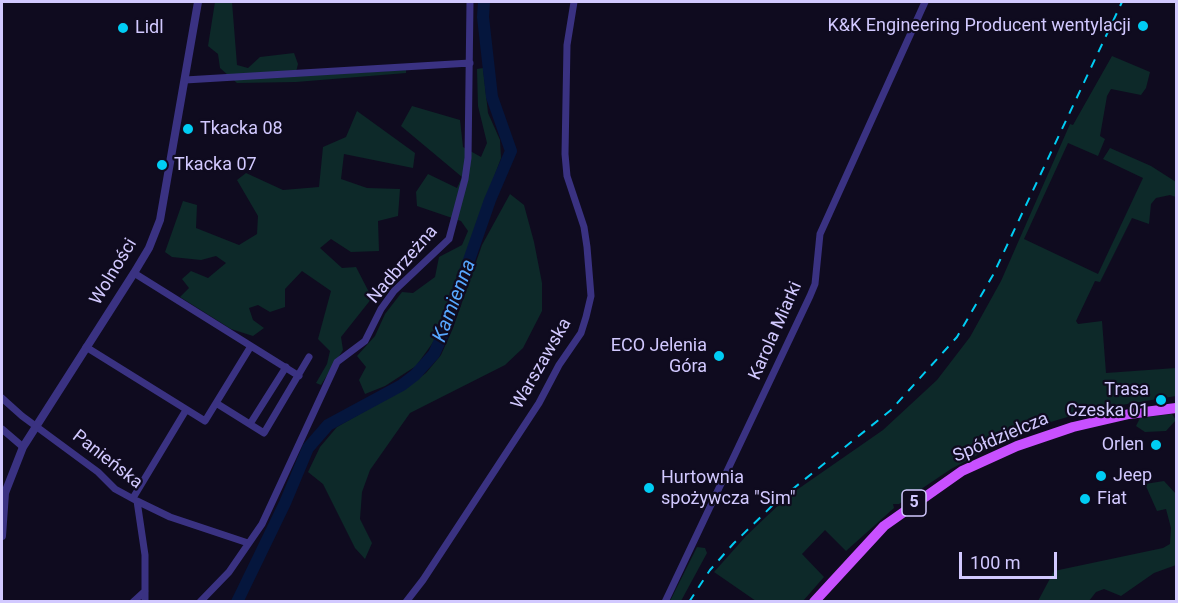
<!DOCTYPE html>
<meta charset="utf-8">
<style>
body{margin:0}
#map{position:relative;width:1178px;height:603px;overflow:hidden;background:#0f0b1f;font-family:Roboto,sans-serif}
canvas{display:block}
.frame{position:absolute;inset:0;border:3px solid #d2c9ff;pointer-events:none}
.scale{position:absolute;left:959px;top:552px;width:98px;height:27px;box-sizing:border-box;border:3px solid #d2c9ff;border-top:0;padding-left:8px;font-size:18px;line-height:21px;white-space:nowrap;color:#d2c9ff;-webkit-text-stroke:4px #0f0b1f;paint-order:stroke}
</style>
<div id="map">
<canvas width="1178" height="603"></canvas>
<div class="frame"></div>
<div class="scale">100 m</div>
</div>
<script>
const ctx = document.querySelector('canvas').getContext('2d');
ctx.lineJoin = 'round';
function paint(path, color) { ctx.fillStyle = color; ctx.fill(path, 'evenodd'); }
const poly = rows => new Path2D(rows.map(r => 'M' + r).join(''));
function strokePath(path, color, width, dash) { ctx.strokeStyle = color; ctx.lineWidth = width; ctx.lineCap = dash ? 'butt' : 'round'; ctx.setLineDash(dash || []); ctx.stroke(path); }
function drawText(font, color, halo, rows, align = 'center') {
  ctx.font = font + ' Roboto,sans-serif'; ctx.lineWidth = 4.5; ctx.setLineDash([]); ctx.textBaseline = 'middle'; ctx.strokeStyle = halo; ctx.fillStyle = color; for (const [text, x, y, turn = 0] of rows) {
    ctx.save(); ctx.translate(x, y); ctx.rotate((+turn || 0) * Math.PI / 180); ctx.textAlign = isNaN(turn) ? turn : align; if (halo) ctx.strokeText(text, 0, 0); ctx.fillText(text, 0, 0); ctx.restore();
  }
}
paint(poly([
 [215,2,232,2,237,65,248,68,260,57,294,53,298,64,295,76,406,70,406,73,296,82,237,83,220,68,218,54,208,46],
 [1112,56,1150,72,1146,88,1141,95,1111,89,1107,96,1100,136,1105,139,1098,156,1068,143,1024,239,1098,274,1143,178,1103,159,1110,148,1151,166,1176,182,1176,197,1170,195,1156,198,1151,204,1149,224,1132,218,1100,282,1095,281,1076,321,1078,324,1102,321,1106,373,1176,368,1176,396,1091,410,1044,424,996,445,951,469,899,504,893,504,894,508,846,551,825,530,802,554,824,577,803,601,756,601,714,572,746,536,788,496,883,430,937,380,970,337,1001,281,1070,124,1073,125],
 [483,68,488,113,500,140,501,158,434,341,416,366,385,386,365,394,359,380,366,367,357,356,375,336,385,314,402,292,413,293,435,277,439,257,462,245,468,231,461,221,417,206,416,192,428,174,457,188,462,177,401,126,412,106,460,120,463,147,481,157,487,143,478,106,477,69],
 [357,111,415,153,413,168,344,154,341,179,367,188,400,189,398,216,378,221,379,251,351,252,331,239,320,248,342,268,356,267,372,298,341,337,343,350,321,385,316,383,327,364,330,351,318,339,331,291,302,271,285,289,285,307,270,312,258,305,249,308,253,320,264,328,253,336,231,329,180,297,189,288,182,279,191,271,208,278,226,263,216,256,201,260,172,257,165,252,183,201,197,205,196,228,239,245,257,234,258,216,237,180,246,173,283,190,319,187,323,147,346,137],
 [510,194,524,205,534,242,542,283,542,311,523,348,505,365,410,413,370,470,362,492,360,519,372,543,365,559,355,548,323,484,308,472,320,447,337,427,407,387,426,373,441,355,453,328,482,245],
 [1172,414,1176,420,1166,431,1145,432,1136,426,1140,418],
 [1164,481,1176,494,1176,565,1154,573,1121,596,1104,589,1096,592,1089,601,1038,601,1054,571,1163,548,1170,544,1171,528,1166,509,1157,511,1145,484],
 [697,547,705,548,707,553,681,601,670,601]
]), '#0d2929');
strokePath(poly([
 [237,602,285,503,308,448,328,425,402,385,415,375,434,354,445,329,490,200,511,151,492,97,483,17,484,2]
]), '#05163d', 12);
strokePath(poly([
 [185,80,470,63],
 [134,273,299,376],
 [86,347,205,421,251,346],
 [2,398,22,416,98,472,115,489,137,501,145,555,145,602],
 [216,403,264,433,309,357],
 [250,424,286,367],
 [2,429,23,447],
 [133,498,186,410],
 [137,501,170,517,248,543],
 [133,602,145,591],
 [200,602,229,572,262,524,337,362,365,341,381,309,394,291,449,239,465,179,468,158,470,2],
 [406,602,423,580,539,403,559,365,581,333,586,317,591,296,587,247,584,227,567,176,565,154,567,45,574,2],
 [665,602,810,296,815,284,820,234,925,2]
]), '#3a3282', 7);
strokePath(poly([
 [2,536,5,493,23,447,134,273,149,248,160,220,198,2]
]), '#3a3282', 8);
strokePath(poly([
 [814,602,884,526,962,471,1017,446,1073,427,1129,414,1176,408]
]), '#c850ff', 10);
strokePath(poly([
 [689,602,710,570,734,543,774,504,891,410,957,337,993,275,1122,2]
]), '#00cdf4', 2, [9, 8]);
for (const [x, y, r, color] of [
 [1143,26,6,"#00cdf4"],
 [123,28,6,"#00cdf4"],
 [188,129,6,"#00cdf4"],
 [162,165,6,"#00cdf4"],
 [719,356,6,"#00cdf4"],
 [1161,400,6,"#00cdf4"],
 [1156,445,6,"#00cdf4"],
 [1101,476,6,"#00cdf4"],
 [649,488,6,"#00cdf4"],
 [1085,499,6,"#00cdf4"]
]) { const dot = new Path2D(); dot.arc(x, y, r, 0, 2 * Math.PI); ctx.fillStyle = color; ctx.fill(dot); strokePath(dot, '#0f0b1f', 2); }
for (const [x, y, w] of [
 [914,503,24]
]) { const box = new Path2D(); box.roundRect(x - w / 2, y - 13, w, 26, 4.5); ctx.fillStyle = '#0f0b1f'; ctx.fill(box); strokePath(box, '#d2c9ff', 1.5); }
drawText('bold 16px', '#d2c9ff', null, [
 ["5",914,503]
]);
drawText('18px', '#d2c9ff', '#0f0b1f', [
 ["K&K Engineering Producent wentylacji",1131,26,"right"],
 ["Lidl",135,28],
 ["Tkacka 08",200,129],
 ["Tkacka 07",174,165],
 ["ECO Jelenia",707,346,"right"],
 ["Góra",707,367,"right"],
 ["Trasa",1149,390,"right"],
 ["Czeska 01",1149,411,"right"],
 ["Orlen",1144,445,"right"],
 ["Jeep",1113,476],
 ["Hurtownia",661,478],
 ["spożywcza \"Sim\"",661,499],
 ["Fiat",1097,499]
], 'left');
drawText('18px', '#d2c9ff', '#0f0b1f', [
 ["Nadbrzeżna",403,265,-49],
 ["Wolności",114,272,-59],
 ["Karola Miarki",776,331,-66],
 ["Warszawska",542,364,-60],
 ["Spółdzielcza",1001,438,-23],
 ["Panieńska",107,460,38]
]);
drawText('italic 20px', '#57a7ff', '#0f0b1f', [
 ["Kamienna",455,301,-69]
]);
</script>
